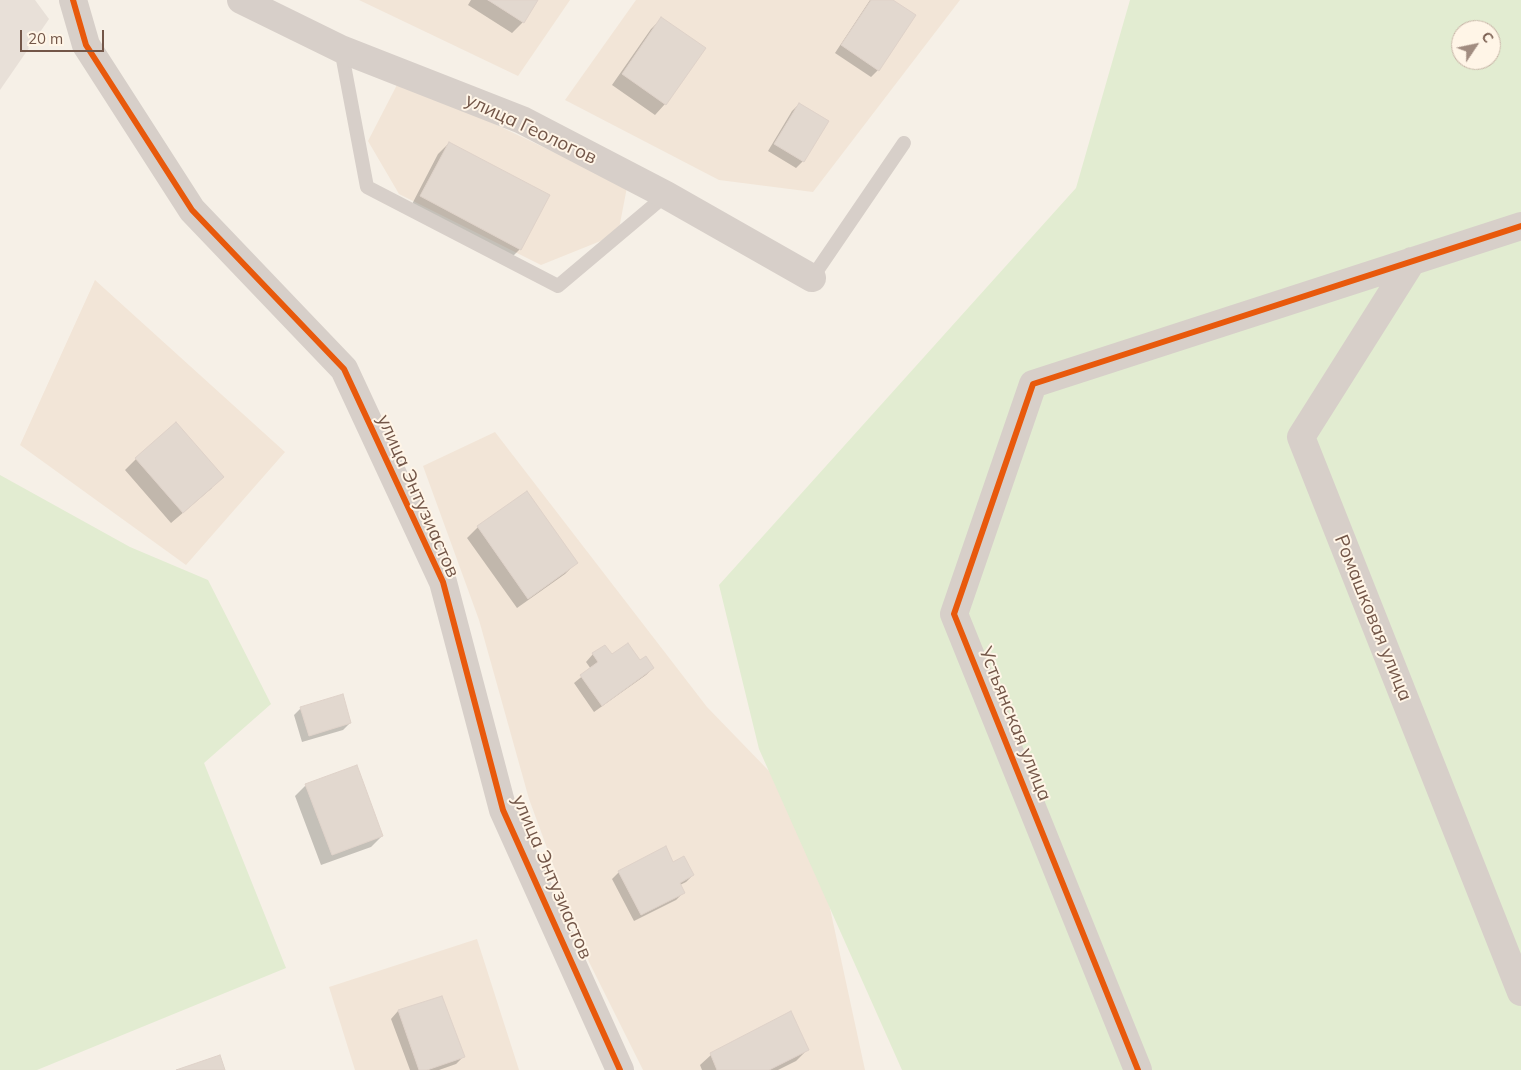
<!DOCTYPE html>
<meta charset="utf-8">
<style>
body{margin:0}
#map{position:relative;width:1521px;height:1070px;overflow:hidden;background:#f6f0e7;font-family:Mulish,sans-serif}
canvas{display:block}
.north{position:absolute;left:1451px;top:20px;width:50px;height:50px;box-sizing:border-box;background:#fff5e7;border:1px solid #c7b5a7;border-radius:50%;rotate:56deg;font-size:14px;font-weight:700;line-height:20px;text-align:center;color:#735648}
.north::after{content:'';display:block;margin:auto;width:18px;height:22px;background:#a18c80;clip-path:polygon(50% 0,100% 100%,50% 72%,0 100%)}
.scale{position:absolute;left:20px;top:30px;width:84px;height:22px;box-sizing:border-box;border:2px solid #735648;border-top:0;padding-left:6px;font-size:15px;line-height:18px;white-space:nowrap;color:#735648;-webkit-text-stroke:4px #fff5e7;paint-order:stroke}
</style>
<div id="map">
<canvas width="1521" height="1070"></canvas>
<div class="north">С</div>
<div class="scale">20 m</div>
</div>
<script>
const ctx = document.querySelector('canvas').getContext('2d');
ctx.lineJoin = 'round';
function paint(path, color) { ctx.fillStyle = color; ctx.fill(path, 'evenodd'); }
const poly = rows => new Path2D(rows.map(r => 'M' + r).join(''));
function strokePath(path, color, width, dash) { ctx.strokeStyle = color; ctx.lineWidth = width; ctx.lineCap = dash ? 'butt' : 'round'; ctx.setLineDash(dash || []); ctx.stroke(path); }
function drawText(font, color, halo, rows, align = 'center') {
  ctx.font = font + ' Mulish,sans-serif'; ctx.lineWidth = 4; ctx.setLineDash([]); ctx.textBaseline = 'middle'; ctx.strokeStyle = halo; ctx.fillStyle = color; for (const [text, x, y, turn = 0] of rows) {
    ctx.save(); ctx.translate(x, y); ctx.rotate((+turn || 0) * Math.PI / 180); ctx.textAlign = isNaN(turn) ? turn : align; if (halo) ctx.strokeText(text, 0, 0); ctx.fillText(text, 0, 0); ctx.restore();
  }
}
paint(poly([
 [359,0,570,0,518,76],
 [636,0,960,0,813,192,719,180,565,100],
 [400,79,627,187,618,234,541,265,399,194,368,141],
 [95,280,285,452,186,565,20,445],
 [495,432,707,707,800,803,823,876,865,1070,643,1070,589,962,529,799,479,620,423,466],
 [477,939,519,1070,355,1070,329,987]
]), '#f2e5d7');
paint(poly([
 [0,0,35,0,49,19,0,90]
]), '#e8e0d8');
paint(poly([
 [1130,0,1521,0,1521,1070,902,1070,759,749,719,585,1076,188],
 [1461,30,1491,30,1491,60,1461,60],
 [0,475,130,547,208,580,271,704,204,763,286,968,37,1070,0,1070]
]), '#e2ecd1');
paint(poly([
 [471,0,537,0,523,22,512,33,468,5],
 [870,0,891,0,878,70,871,77,835,53],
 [661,19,665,104,655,115,612,85,651,29],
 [799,104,803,161,796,168,768,151,792,111],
 [449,143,520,249,509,260,410,208,438,154],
 [136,459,212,488,171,523,125,470],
 [526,493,576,563,565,574,517,608,467,538,478,527],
 [593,654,611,656,653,668,646,675,594,712,574,683,591,669,586,662],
 [301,708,350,723,343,730,302,742,294,715],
 [306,785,382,836,371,847,321,865,295,796],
 [673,864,693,875,686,882,680,885,683,893,676,900,634,921,612,879,619,872],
 [441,997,463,1057,456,1064,439,1070,410,1070,391,1019,398,1011],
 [791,1013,807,1050,796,1061,778,1070,702,1070,700,1065,711,1055]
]), '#0003');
const building = poly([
 [488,0,538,0,524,23,488,0],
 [871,0,893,0,916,15,879,71,841,45,871,0],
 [661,17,706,48,666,105,622,74,661,17],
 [799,103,829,121,804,162,774,144,799,103],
 [449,142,550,195,521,250,420,196,449,142],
 [176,422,224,477,183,513,135,458,176,422],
 [527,491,578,563,528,599,477,526,527,491],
 [628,643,640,660,646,656,654,668,602,706,580,675,598,662,592,653,605,645,612,654,628,643],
 [343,694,351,723,309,736,300,707,343,694],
 [357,765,383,836,332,855,305,784,357,765],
 [666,846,673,862,684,856,694,875,680,883,685,893,641,915,618,871,666,846],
 [442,996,465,1057,427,1070,419,1070,398,1010,442,996],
 [791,1011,809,1050,769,1070,717,1070,710,1053,791,1011],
 [220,1055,225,1070,176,1070,220,1055]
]);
paint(building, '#e2d8cf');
strokePath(building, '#dfd2c9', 1);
strokePath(poly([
 [341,49,367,187,558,286,666,195],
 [812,278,904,143]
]), '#d7cfc9', 14);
strokePath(poly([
 [73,0,86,45,192,210,344,369,443,582,503,810,620,1070],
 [241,0,341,49,522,120,666,195,812,278],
 [1412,261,1301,437,1521,992],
 [1138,1070,954,614,1033,384,1521,226]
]), '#d7cfc9', 28);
strokePath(poly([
 [73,0,86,45,192,210,344,369,443,582,503,810,620,1070],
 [1138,1070,954,614,1033,384,1521,226]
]), '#e8590c', 6);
drawText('19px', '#735648', '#fff5e7', [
 ["улица Геологов",531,129,25],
 ["улица Энтузиастов",418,496,66],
 ["Ромашковая улица",1373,618,68],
 ["Устьянская улица",1015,724,68],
 ["улица Энтузиастов",552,877,67]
]);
</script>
